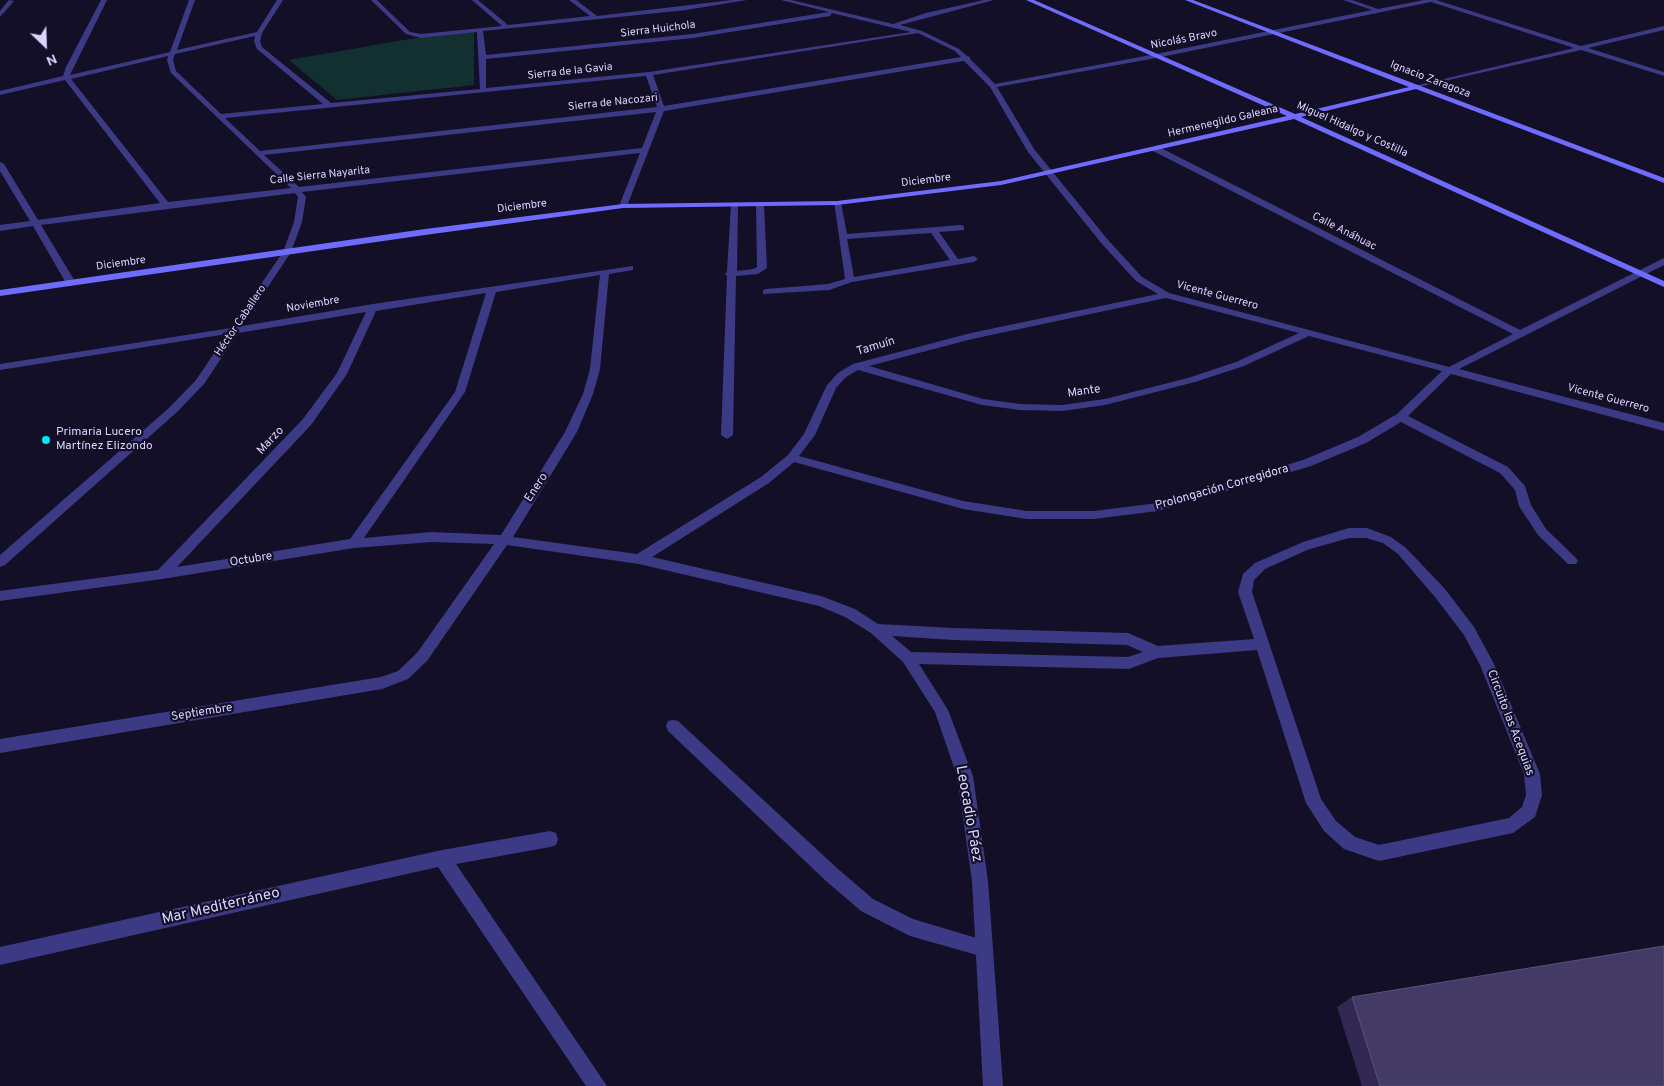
<!DOCTYPE html>
<meta charset="utf-8">
<style>
body{margin:0}
#map{position:relative;width:1664px;height:1086px;overflow:hidden;background:#130f26;font-family:Overpass,sans-serif}
canvas{display:block}
.north{position:absolute;left:20px;top:20px;width:50px;height:50px;-webkit-text-stroke:4px #130f26;paint-order:stroke;rotate:156deg;font-size:14px;font-weight:700;line-height:20px;text-align:center;color:#d9d4ff}
.north::after{content:'';display:block;margin:auto;width:18px;height:22px;background:#d9d4ff;clip-path:polygon(50% 0,100% 100%,50% 72%,0 100%)}
</style>
<div id="map">
<canvas width="1664" height="1086"></canvas>
<div class="north">N</div>
</div>
<script>
const ctx = document.querySelector('canvas').getContext('2d');
ctx.lineJoin = 'round';
function paint(path, color) { ctx.fillStyle = color; ctx.fill(path, 'evenodd'); }
const poly = rows => new Path2D(rows.map(r => 'M' + r).join(''));
function strokePath(path, color, width, dash) { ctx.strokeStyle = color; ctx.lineWidth = width; ctx.lineCap = dash ? 'butt' : 'round'; ctx.setLineDash(dash || []); ctx.stroke(path); }
function drawText(font, color, halo, rows, align = 'center') {
  ctx.font = font + ' Overpass,sans-serif'; ctx.lineWidth = 4.5; ctx.setLineDash([]); ctx.textBaseline = 'middle'; ctx.strokeStyle = halo; ctx.fillStyle = color; for (const [text, x, y, turn = 0] of rows) {
    ctx.save(); ctx.translate(x, y); ctx.rotate((+turn || 0) * Math.PI / 180); ctx.textAlign = isNaN(turn) ? turn : align; if (halo) ctx.strokeText(text, 0, 0); ctx.fillText(text, 0, 0); ctx.restore();
  }
}
paint(poly([
 [474,32,474,85,337,100,289,60,409,39]
]), '#12302f');
paint(poly([
 [673,720,678,721,838,869,873,899,913,919,990,942,993,948,990,954,984,957,910,936,861,911,826,881,668,731,666,726,668,721,673,720]
]), '#3d3a85');
paint(poly([
 [9,0,14,1,0,17,0,11,9,0],
 [101,0,107,0,70,75,170,52,189,0,195,0,177,50,257,32,277,0,283,0,262,33,260,41,262,47,331,103,480,89,477,32,421,38,406,34,371,0,377,0,410,32,421,34,502,26,472,0,478,0,508,25,590,16,569,0,576,0,597,16,732,0,747,0,686,10,483,31,486,55,693,34,829,12,781,0,791,0,893,24,926,13,984,0,994,0,900,25,922,31,959,49,967,56,970,57,970,59,995,84,1156,54,1372,10,1343,0,1352,0,1378,9,1424,0,1436,0,1581,46,1664,26,1664,30,1588,48,1664,72,1664,76,1581,50,1414,88,1414,86,1574,48,1431,2,1156,58,997,87,1034,149,1108,240,1142,277,1169,293,1449,367,1513,334,1153,151,1153,147,1159,147,1520,330,1664,258,1664,265,1459,369,1664,423,1664,431,1451,374,1408,416,1508,467,1525,486,1531,505,1546,529,1576,558,1578,561,1576,564,1568,564,1538,535,1519,506,1515,490,1500,473,1401,422,1366,443,1311,466,1158,511,1094,519,1027,519,963,509,794,462,769,483,652,557,821,596,855,609,878,624,953,628,1128,633,1158,646,1254,639,1238,592,1243,574,1255,563,1303,542,1349,528,1367,528,1391,537,1406,548,1445,589,1474,627,1494,664,1540,774,1542,795,1535,817,1513,833,1379,861,1344,849,1324,831,1306,803,1257,650,1158,658,1129,669,919,664,948,710,973,776,988,881,1003,1086,983,1086,972,881,957,776,935,712,903,662,871,633,845,617,819,606,639,564,507,545,427,661,408,679,382,689,0,753,0,739,381,677,398,671,417,653,494,544,431,542,354,548,162,579,0,601,0,591,158,570,303,419,337,373,366,312,238,333,204,384,177,412,5,565,0,567,0,555,169,408,196,380,227,334,0,370,0,364,231,328,283,252,294,222,298,197,295,193,41,225,76,283,71,286,66,283,33,226,0,231,0,225,30,221,0,171,0,162,4,164,38,220,160,203,65,80,0,95,0,91,63,76,66,67,101,0],
 [832,13,911,32,649,72,486,88,486,59,693,38,830,16,832,13],
 [918,33,955,51,961,57,664,106,653,75,918,33],
 [255,36,254,41,257,49,323,104,221,114,176,71,173,60,175,54,255,36],
 [168,56,167,60,171,73,291,188,168,202,71,79,168,56],
 [964,61,990,87,1028,152,1102,244,1136,281,1158,294,971,333,853,364,838,373,827,385,804,434,788,455,761,477,637,554,513,537,577,432,593,394,600,369,609,274,633,270,633,266,373,304,242,326,291,252,302,222,306,197,302,192,640,153,619,206,623,208,627,206,664,111,964,61],
 [646,76,657,107,260,151,225,118,646,76],
 [656,112,642,148,299,187,264,155,656,112],
 [600,275,590,369,583,394,565,432,501,535,431,532,364,538,465,392,496,292,600,275],
 [486,293,455,392,350,539,177,567,311,425,347,374,376,311,486,293],
 [1166,298,1299,333,1236,362,1188,378,1105,399,1062,405,1020,404,983,399,869,366,972,339,1166,298],
 [1309,336,1442,371,1397,414,1358,437,1303,460,1158,503,1094,511,1027,511,963,501,799,456,815,435,836,388,846,377,858,370,982,405,1020,410,1062,411,1105,405,1195,382,1244,366,1309,336],
 [1349,538,1366,538,1383,543,1398,554,1435,597,1464,635,1480,665,1524,774,1526,795,1522,807,1509,818,1379,845,1355,837,1336,821,1321,799,1252,592,1254,580,1265,569,1307,550,1349,538],
 [892,636,953,640,1127,645,1143,652,1128,657,911,652,892,636],
 [834,201,841,203,847,234,961,225,964,226,964,230,939,232,958,259,974,256,978,259,974,262,852,282,829,290,763,294,763,290,766,289,828,284,845,279,834,201],
 [931,233,950,260,854,277,847,239,931,233],
 [731,204,738,206,737,271,753,269,757,267,756,206,760,204,764,206,767,268,758,274,736,276,733,435,727,439,721,435,727,276,725,274,727,272,731,204],
 [550,831,556,833,558,839,556,845,550,847,456,864,607,1086,586,1086,438,867,0,965,0,947,442,850,550,831]
]), '#3d3a85');
paint(poly([
 [1026,0,1034,0,1295,114,1409,87,1185,0,1193,0,1664,178,1664,183,1416,89,1301,117,1664,281,1664,287,1294,119,1001,185,837,205,623,208,425,235,0,296,0,290,425,229,623,204,837,201,1001,181,1287,116,1026,0]
]), '#6f6bff');
paint(poly([
 [1352,997,1664,1086,1362,1086,1337,1007]
]), '#312854');
const building = poly([
 [1664,946,1664,1086,1380,1086,1352,997,1664,946]
]);
paint(building, '#433a66');
strokePath(building, '#5a527e', 1);
for (const [x, y, r, color] of [
 [46,440,5,"#00e5ff"]
]) { const dot = new Path2D(); dot.arc(x, y, r, 0, 2 * Math.PI); ctx.fillStyle = color; ctx.fill(dot); strokePath(dot, '#130f26', 2); }
drawText('11px', '#d9d4ff', '#130f26', [
 ["Sierra Huichola",658,30,-7],
 ["Nicolás Bravo",1184,40,-11],
 ["Sierra de la Gavia",570,72,-6],
 ["Ignacio Zaragoza",1430,80,21],
 ["Sierra de Nacozari",613,103,-6],
 ["Hermenegildo Galeana",1223,122,-13],
 ["Miguel Hidalgo y Costilla",1352,130,24],
 ["Calle Sierra Nayarita",320,176,-6],
 ["Diciembre",926,181,-7],
 ["Diciembre",522,207,-7],
 ["Calle Anáhuac",1344,232,27],
 ["Diciembre",121,264,-8],
 ["Vicente Guerrero",1217,296,15],
 ["Noviembre",313,305,-10],
 ["Héctor Caballero",241,321,-56],
 ["Vicente Guerrero",1608,399,15]
]);
drawText('12px', '#d9d4ff', '#130f26', [
 ["Tamuín",876,347,-17],
 ["Mante",1084,392,-8],
 ["Marzo",271,441,-47],
 ["Enero",537,488,-57],
 ["Prolongación Corregidora",1222,488,-16],
 ["Octubre",251,560,-9],
 ["Septiembre",202,713,-9],
 ["Circuito las Acequias",1510,723,69]
]);
drawText('12px', '#d9d4ff', '#130f26', [
 ["Primaria Lucero",56,433],
 ["Martínez Elizondo",56,447]
], 'left');
drawText('15px', '#d9d4ff', '#130f26', [
 ["Leocadio Páez",968,814,80],
 ["Mar Mediterráneo",221,907,-13]
]);
</script>
